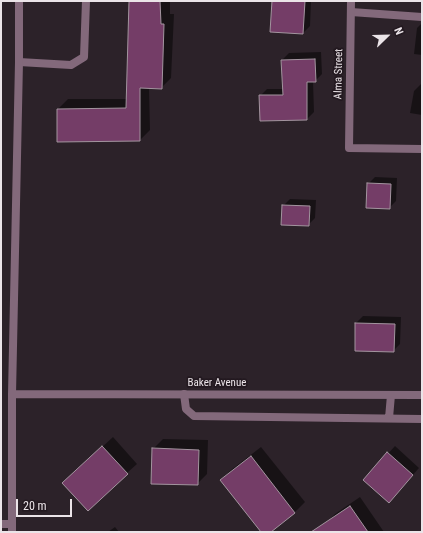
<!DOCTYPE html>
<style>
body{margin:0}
#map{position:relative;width:423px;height:533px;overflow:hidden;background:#2c2229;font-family:"Roboto Condensed",sans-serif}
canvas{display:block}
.frame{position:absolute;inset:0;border:2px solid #ebe4e8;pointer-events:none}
.north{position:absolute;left:367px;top:16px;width:40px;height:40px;-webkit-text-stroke:3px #231920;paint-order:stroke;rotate:67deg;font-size:11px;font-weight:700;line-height:16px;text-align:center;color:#ebe4e8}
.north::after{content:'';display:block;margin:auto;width:14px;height:18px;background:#ebe4e8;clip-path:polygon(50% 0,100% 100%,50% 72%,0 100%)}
.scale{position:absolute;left:16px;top:499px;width:56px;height:18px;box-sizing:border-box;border:2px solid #ebe4e8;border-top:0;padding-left:5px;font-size:12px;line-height:14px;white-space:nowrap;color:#ebe4e8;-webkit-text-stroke:3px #231920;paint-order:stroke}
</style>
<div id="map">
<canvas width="423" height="533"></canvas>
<div class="frame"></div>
<div class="north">N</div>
<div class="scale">20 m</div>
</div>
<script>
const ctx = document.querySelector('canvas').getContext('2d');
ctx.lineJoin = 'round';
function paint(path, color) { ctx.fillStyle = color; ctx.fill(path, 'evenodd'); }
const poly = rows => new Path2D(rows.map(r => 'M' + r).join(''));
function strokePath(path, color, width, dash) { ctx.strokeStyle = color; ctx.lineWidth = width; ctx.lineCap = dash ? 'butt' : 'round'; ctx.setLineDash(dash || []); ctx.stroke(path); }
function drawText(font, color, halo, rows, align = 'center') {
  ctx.font = font + ' "Roboto Condensed",sans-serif'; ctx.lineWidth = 3.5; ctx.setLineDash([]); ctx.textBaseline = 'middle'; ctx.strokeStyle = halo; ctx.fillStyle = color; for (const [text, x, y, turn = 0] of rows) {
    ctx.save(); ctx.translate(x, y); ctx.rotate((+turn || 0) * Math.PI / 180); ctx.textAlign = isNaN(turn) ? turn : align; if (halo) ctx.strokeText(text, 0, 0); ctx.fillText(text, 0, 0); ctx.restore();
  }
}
paint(poly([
 [128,1,170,1,170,14,174,14,171,78,161,88,149,88,150,130,140,140,58,141,58,109,68,99,127,99,130,4,128,4],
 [273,1,311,1,310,26,303,33],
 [422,23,422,55,414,54,417,28],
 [321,52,322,74,315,81,313,81,314,112,307,119,260,96,267,89,283,89,282,60,289,53],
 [421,84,422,84,422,115,410,113,414,91],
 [375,177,397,178,396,201,389,208,368,184],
 [290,199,316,200,315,218,308,225,283,206],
 [363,316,401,317,400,344,393,351,356,323],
 [113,437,137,464,127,473,74,473],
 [163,439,208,440,207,474,197,484,153,449],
 [395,446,419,468,395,495,364,480],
 [261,447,305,502,295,512,269,532,262,532,221,480,231,470],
 [360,497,384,532,331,532,325,524,335,514],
 [115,527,119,532,108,532]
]), '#0007');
const building = poly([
 [129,1,160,1,161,24,164,24,162,89,140,88,140,141,57,142,57,109,126,108,129,1],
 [272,1,305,1,303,34,270,32,272,1],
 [315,59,316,82,307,82,307,120,260,121,259,95,283,95,281,60,315,59],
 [367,183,391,184,390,209,366,208,367,183],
 [282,205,310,206,309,226,281,225,282,205],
 [355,323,395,324,394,352,355,351,355,323],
 [102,446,128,474,88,511,62,483,102,446],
 [152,448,199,450,198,485,151,484,152,448],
 [387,452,413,475,389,503,363,480,387,452],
 [251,456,295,513,271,532,261,532,220,480,251,456],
 [350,506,368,532,311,532,350,506]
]);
paint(building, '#743d67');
strokePath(building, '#a3959f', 1);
strokePath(poly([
 [351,12,422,17],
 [19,62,71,65,84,57,86,1],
 [184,394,186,409,194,416,422,419],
 [389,418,391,395],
 [1,524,12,524]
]), '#83697b', 8);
strokePath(poly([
 [351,1,349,148,422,149],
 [12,394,422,395],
 [12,532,12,394,19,62,19,1]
]), '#83697b', 8);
drawText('11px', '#ebe4e8', '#231920', [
 ["Alma Street",339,74,-89],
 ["Baker Avenue",217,383]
]);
</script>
